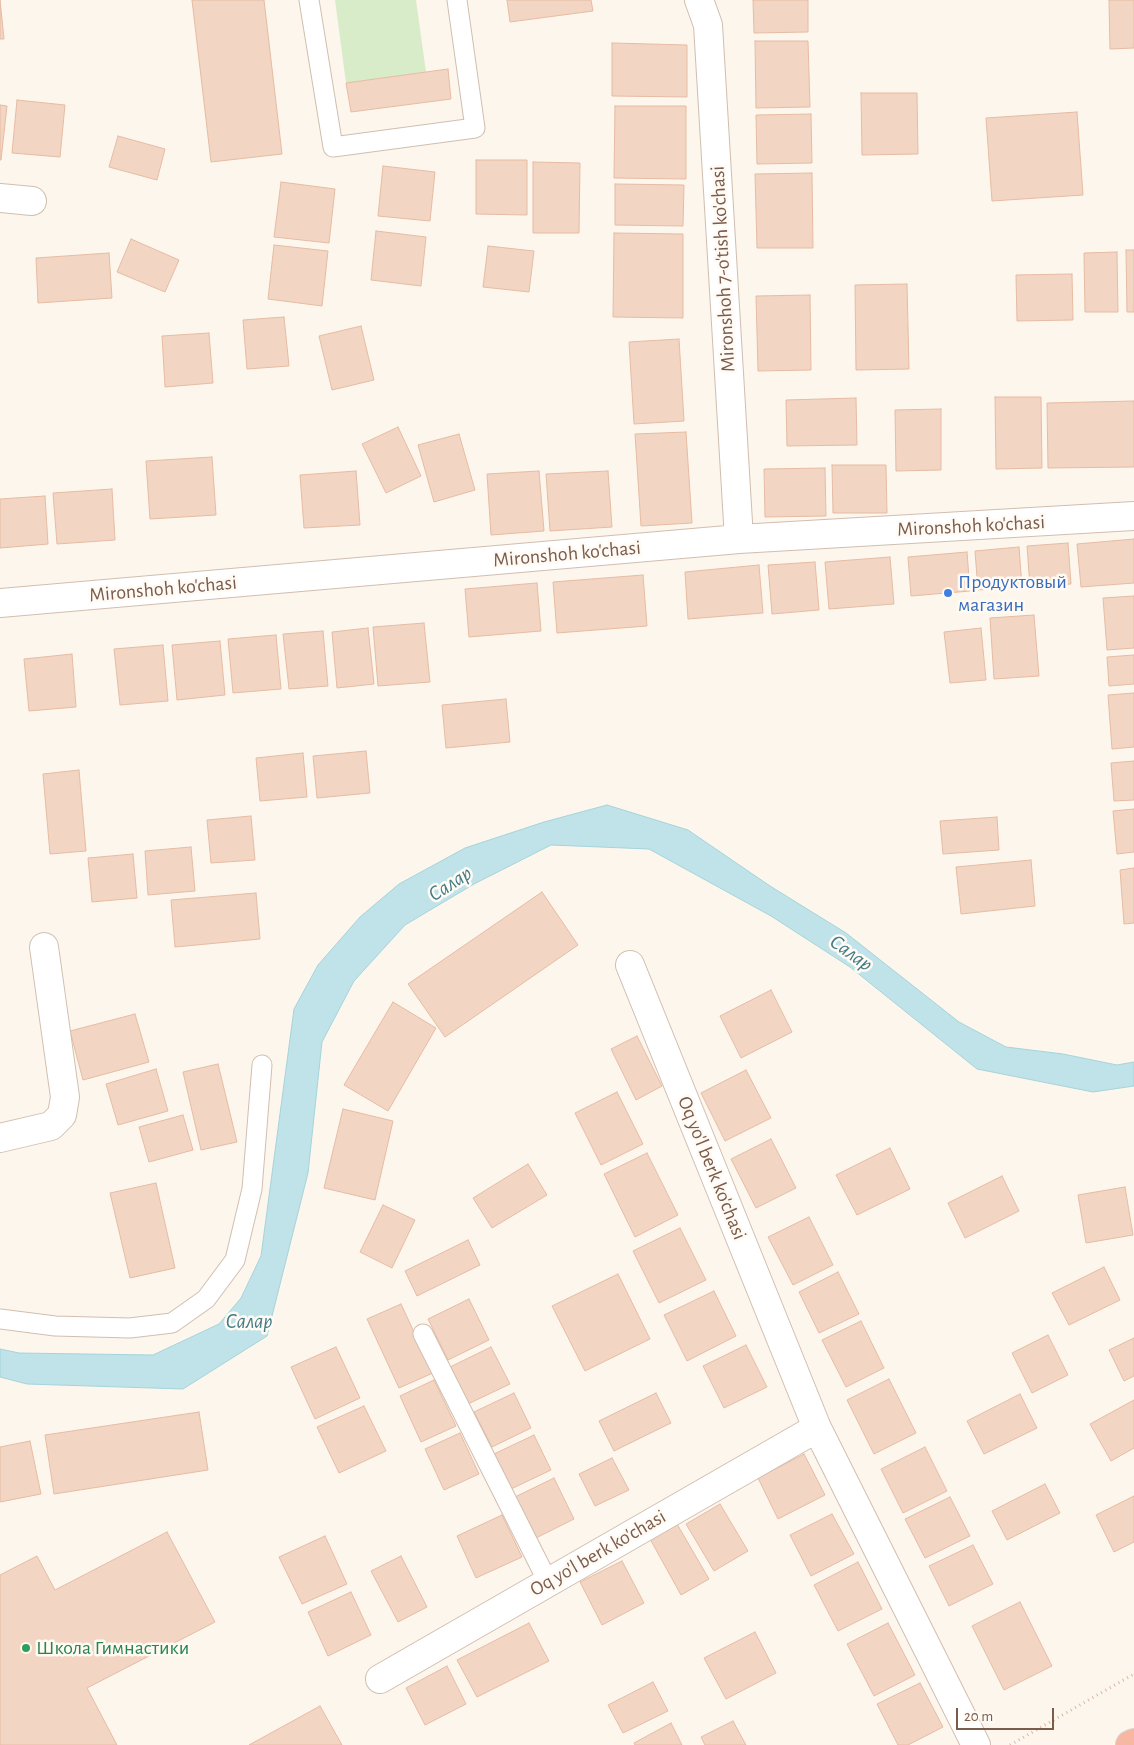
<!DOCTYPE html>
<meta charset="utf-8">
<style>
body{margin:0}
#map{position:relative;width:1134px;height:1745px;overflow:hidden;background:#fdf6ec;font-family:"Alegreya Sans",sans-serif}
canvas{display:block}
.scale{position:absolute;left:956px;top:1708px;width:98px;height:22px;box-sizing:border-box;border:2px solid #7a5c4d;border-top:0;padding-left:6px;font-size:15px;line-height:18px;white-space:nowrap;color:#7a5c4d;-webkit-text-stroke:4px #fffaf3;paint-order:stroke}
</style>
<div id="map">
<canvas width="1134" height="1745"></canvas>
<div class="scale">20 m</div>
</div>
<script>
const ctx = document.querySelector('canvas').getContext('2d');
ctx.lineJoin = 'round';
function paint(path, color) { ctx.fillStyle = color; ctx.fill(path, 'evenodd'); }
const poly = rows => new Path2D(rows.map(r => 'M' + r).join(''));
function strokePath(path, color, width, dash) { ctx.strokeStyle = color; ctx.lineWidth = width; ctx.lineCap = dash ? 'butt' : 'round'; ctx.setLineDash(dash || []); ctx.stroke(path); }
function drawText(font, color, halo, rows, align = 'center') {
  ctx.font = font + ' "Alegreya Sans",sans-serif'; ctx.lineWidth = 5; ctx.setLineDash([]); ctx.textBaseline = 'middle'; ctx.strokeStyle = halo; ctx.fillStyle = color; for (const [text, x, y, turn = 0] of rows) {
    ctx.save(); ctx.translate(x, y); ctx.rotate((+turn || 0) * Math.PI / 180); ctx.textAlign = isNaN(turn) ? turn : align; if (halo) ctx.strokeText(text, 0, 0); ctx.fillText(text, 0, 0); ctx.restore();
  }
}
paint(poly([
 [335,0,416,0,426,72,346,83]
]), '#d8ecc9');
const water = poly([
 [607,805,688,830,770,886,846,933,959,1022,1006,1047,1063,1054,1117,1065,1134,1062,1134,1086,1093,1092,977,1069,850,967,771,916,649,849,551,845,474,884,405,925,354,981,322,1042,308,1173,267,1336,183,1389,27,1384,0,1377,0,1349,19,1353,153,1355,219,1324,241,1298,261,1256,294,1009,318,965,360,917,399,884,465,848,544,822,607,805]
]);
paint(water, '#bfe3e8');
strokePath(water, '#a5d3da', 1);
const building = poly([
 [0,0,4,39,0,39,0,0],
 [192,0,264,0,282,154,211,162,192,0],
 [507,0,591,0,593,11,510,22,507,0],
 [753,0,808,0,808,32,754,33,753,0],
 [1109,0,1134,0,1134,48,1110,49,1109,0],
 [755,41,808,41,810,107,756,108,755,41],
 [612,43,687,45,687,97,612,96,612,43],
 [448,69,451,99,351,112,346,83,448,69],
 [861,93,917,93,918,154,862,155,861,93],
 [17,100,65,105,60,157,12,153,17,100],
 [0,105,7,106,1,160,0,160,0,105],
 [615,106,686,106,686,179,614,178,615,106],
 [1077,112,1083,195,992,201,986,118,1077,112],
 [811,114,812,163,757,164,756,115,811,114],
 [118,136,165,149,157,180,109,167,118,136],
 [476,160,527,160,527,215,476,214,476,160],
 [533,162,580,163,579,233,533,233,533,162],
 [383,166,435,172,430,221,378,216,383,166],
 [812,173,813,248,757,248,755,174,812,173],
 [281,182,335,189,329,243,274,237,281,182],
 [615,184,684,185,683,226,615,225,615,184],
 [376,231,426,237,421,286,371,280,376,231],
 [614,233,683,234,683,318,613,317,614,233],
 [131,239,179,260,165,292,117,272,131,239],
 [274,245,328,251,322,306,268,299,274,245],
 [488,246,534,251,529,292,483,287,488,246],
 [1126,250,1134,250,1134,312,1127,312,1126,250],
 [1117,252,1118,312,1085,312,1084,253,1117,252],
 [109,253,112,298,38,303,36,258,109,253],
 [1072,274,1073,320,1017,321,1016,275,1072,274],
 [907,284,909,369,856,370,855,285,907,284],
 [810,295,811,370,758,371,756,296,810,295],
 [284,317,289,366,247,369,243,320,284,317],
 [361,326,374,380,332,390,319,336,361,326],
 [209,333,213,383,165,387,162,336,209,333],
 [679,339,684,421,634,424,629,342,679,339],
 [995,397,1041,397,1042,468,996,469,995,397],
 [856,398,857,445,787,446,786,400,856,398],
 [1134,401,1134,467,1048,468,1047,403,1134,401],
 [941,409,941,470,896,471,895,410,941,409],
 [398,427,421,476,386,493,362,444,398,427],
 [686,432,692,523,641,526,635,434,686,432],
 [459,434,475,490,434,502,418,445,459,434],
 [212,457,216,515,150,519,146,461,212,457],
 [832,465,886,465,887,513,833,513,832,465],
 [825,468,826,516,765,517,764,469,825,468],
 [356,471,360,525,304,528,300,475,356,471],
 [539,471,544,531,491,535,487,474,539,471],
 [608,471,612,527,550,531,546,474,608,471],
 [112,489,115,540,57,544,53,493,112,489],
 [45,496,48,544,0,548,0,499,45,496],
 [1134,539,1134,583,1081,587,1077,544,1134,539],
 [1068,543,1071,584,1030,587,1027,546,1068,543],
 [1019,547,1022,587,978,590,975,551,1019,547],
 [967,552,970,591,911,596,908,557,967,552],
 [890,557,894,604,829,609,825,562,890,557],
 [815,562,819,610,772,614,768,565,815,562],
 [759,565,763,613,688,619,685,572,759,565],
 [643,575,647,626,557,633,553,582,643,575],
 [537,583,541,631,469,637,465,589,537,583],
 [1134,596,1134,648,1107,650,1103,598,1134,596],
 [1034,615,1039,676,994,679,990,618,1034,615],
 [424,623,430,682,378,686,373,627,424,623],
 [368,628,374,684,337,688,332,632,368,628],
 [981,628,986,680,950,683,944,632,981,628],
 [323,631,328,686,289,689,283,634,323,631],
 [276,635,281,689,233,693,228,639,276,635],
 [220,641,225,695,177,700,172,645,220,641],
 [163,645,168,701,120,705,114,649,163,645],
 [72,654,76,707,29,711,24,659,72,654],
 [1134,655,1134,684,1109,686,1107,657,1134,655],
 [1134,693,1134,747,1112,749,1108,695,1134,693],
 [506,699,510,742,446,748,442,705,506,699],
 [366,751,370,793,317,798,313,756,366,751],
 [303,753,307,797,260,801,256,758,303,753],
 [1134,761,1134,800,1114,801,1111,763,1134,761],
 [79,770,86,851,50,854,43,774,79,770],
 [1134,809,1134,852,1117,854,1113,811,1134,809],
 [251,816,255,860,211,863,207,820,251,816],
 [997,817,999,850,943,854,940,821,997,817],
 [191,847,195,891,148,895,145,851,191,847],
 [133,854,137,898,92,902,88,858,133,854],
 [1031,860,1035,906,961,914,956,867,1031,860],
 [1134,868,1134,923,1124,924,1120,870,1134,868],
 [542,892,578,945,445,1037,408,984,542,892],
 [256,893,260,939,175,947,171,900,256,893],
 [771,990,792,1032,741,1058,720,1016,771,990],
 [393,1002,436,1028,388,1111,344,1085,393,1002],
 [135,1014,149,1062,83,1080,70,1031,135,1014],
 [637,1036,662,1086,636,1100,611,1049,637,1036],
 [218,1064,237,1142,201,1150,183,1072,218,1064],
 [156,1069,168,1111,118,1125,106,1084,156,1069],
 [746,1070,771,1118,725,1141,701,1093,746,1070],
 [617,1092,643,1144,601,1165,575,1113,617,1092],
 [343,1109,393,1121,375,1200,324,1188,343,1109],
 [183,1115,193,1150,149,1162,139,1127,183,1115],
 [771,1139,796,1188,756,1208,731,1159,771,1139],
 [890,1148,910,1189,857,1215,836,1175,890,1148],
 [647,1153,678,1215,635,1237,604,1174,647,1153],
 [528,1164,547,1195,492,1228,473,1198,528,1164],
 [1002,1176,1019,1211,965,1238,948,1203,1002,1176],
 [156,1183,175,1268,130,1278,110,1193,156,1183],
 [1125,1187,1133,1235,1086,1243,1078,1195,1125,1187],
 [383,1205,415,1220,392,1268,360,1252,383,1205],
 [809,1217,833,1265,793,1285,768,1237,809,1217],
 [680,1228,706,1280,659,1303,633,1251,680,1228],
 [468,1240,480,1265,417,1296,405,1271,468,1240],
 [1104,1267,1120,1300,1069,1325,1052,1293,1104,1267],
 [838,1272,859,1314,819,1333,799,1292,838,1272],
 [618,1274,650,1339,585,1371,552,1306,618,1274],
 [714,1291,736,1336,687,1361,664,1315,714,1291],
 [469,1299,489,1340,448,1360,428,1319,469,1299],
 [401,1304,433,1373,399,1388,367,1319,401,1304],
 [861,1321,884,1368,846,1387,822,1340,861,1321],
 [1048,1335,1068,1375,1032,1393,1012,1353,1048,1335],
 [1134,1338,1134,1376,1124,1381,1109,1350,1134,1338],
 [746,1345,767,1387,724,1408,703,1366,746,1345],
 [336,1347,360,1398,315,1419,291,1367,336,1347],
 [491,1347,510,1384,468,1404,450,1367,491,1347],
 [889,1379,916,1433,874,1454,847,1400,889,1379],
 [434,1380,456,1426,421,1442,400,1396,434,1380],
 [514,1393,531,1428,492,1447,474,1412,514,1393],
 [656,1393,671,1423,614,1451,599,1421,656,1393],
 [1020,1394,1037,1428,984,1454,967,1421,1020,1394],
 [1134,1400,1134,1448,1111,1461,1090,1424,1134,1400],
 [364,1406,386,1451,339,1473,317,1427,364,1406],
 [199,1412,208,1470,54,1494,45,1435,199,1412],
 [460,1433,479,1474,444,1490,425,1449,460,1433],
 [534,1435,551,1470,511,1489,494,1454,534,1435],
 [30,1441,41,1494,0,1502,0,1447,30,1441],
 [925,1447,947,1491,903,1513,881,1469,925,1447],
 [804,1454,825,1495,778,1519,758,1478,804,1454],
 [612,1458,629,1490,595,1506,579,1474,612,1458],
 [554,1478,574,1519,536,1538,515,1497,554,1478],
 [1045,1484,1060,1513,1007,1540,992,1511,1045,1484],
 [1134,1496,1134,1542,1114,1552,1096,1515,1134,1496],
 [950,1497,970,1536,925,1558,905,1519,950,1497],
 [720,1504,748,1551,714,1571,686,1524,720,1504],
 [832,1514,854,1554,811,1576,790,1535,832,1514],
 [502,1515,522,1557,476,1578,457,1536,502,1515],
 [677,1524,709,1579,681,1595,650,1539,677,1524],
 [167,1532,215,1622,87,1688,117,1745,0,1745,0,1575,37,1556,55,1590,167,1532],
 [325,1536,347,1584,302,1604,279,1557,325,1536],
 [973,1545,993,1584,949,1606,929,1566,973,1545],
 [401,1556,427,1607,398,1622,371,1571,401,1556],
 [622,1561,644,1603,602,1625,580,1582,622,1561],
 [858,1562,882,1609,838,1631,814,1585,858,1562],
 [351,1592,371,1635,328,1656,308,1612,351,1592],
 [1020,1602,1052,1666,1004,1690,972,1626,1020,1602],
 [529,1623,549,1661,477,1697,457,1660,529,1623],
 [888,1623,915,1675,874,1696,847,1644,888,1623],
 [755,1632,776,1673,726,1699,704,1658,755,1632],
 [447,1666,466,1704,425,1725,406,1688,447,1666],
 [653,1682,668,1711,623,1733,608,1705,653,1682],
 [920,1683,943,1727,908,1745,898,1745,877,1704,920,1683],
 [320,1706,342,1745,249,1745,320,1706],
 [733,1721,746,1745,705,1745,701,1737,733,1721],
 [671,1723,682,1745,635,1745,634,1743,671,1723]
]);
paint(building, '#f3d5c3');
strokePath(building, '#e6bba3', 1);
const lane = poly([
 [309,0,333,147,475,128,457,0],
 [0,1319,55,1326,130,1328,172,1323,206,1299,235,1260,252,1189,262,1065],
 [423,1334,548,1582]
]);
const street = poly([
 [699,0,708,25,739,539],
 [0,198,32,201],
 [0,603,739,539,1134,516],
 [630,965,817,1428,976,1745],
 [0,1138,51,1126,62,1115,65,1097,44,947],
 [380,1679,817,1428]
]);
const highway = poly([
 [1130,1745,1134,1743]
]);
strokePath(lane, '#d1beb0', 21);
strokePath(street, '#d1beb0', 30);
strokePath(highway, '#dad1cd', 30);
strokePath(poly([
 [1010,1745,1134,1674]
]), '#d9b8a5', 3, [1, 4]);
strokePath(lane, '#fff', 19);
strokePath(street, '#fff', 28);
strokePath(highway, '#f7b7a3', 28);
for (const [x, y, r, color] of [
 [948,593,5,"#3f7fe0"],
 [26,1648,5,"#2e9e5b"]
]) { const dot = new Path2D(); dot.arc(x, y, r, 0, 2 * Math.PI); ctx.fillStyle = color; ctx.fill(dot); strokePath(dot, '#fffaf3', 2); }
drawText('20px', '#7a5c4d', '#fffaf3', [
 ["Mironshoh 7-o'tish ko'chasi",723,269,-93],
 ["Mironshoh ko'chasi",971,526,-3],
 ["Mironshoh ko'chasi",567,554,-5],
 ["Mironshoh ko'chasi",163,589,-5],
 ["Oq yo'l berk ko'chasi",712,1168,68],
 ["Oq yo'l berk ko'chasi",598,1553,-30]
]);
drawText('20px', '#366cbe', '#fffaf3', [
 ["Продуктовый",958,582],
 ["магазин",958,605]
], 'left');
drawText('20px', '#27864d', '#fffaf3', [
 ["Школа Гимнастики",36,1648]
], 'left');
drawText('italic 21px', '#437c86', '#fffaf3', [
 ["Салар",450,884,-33],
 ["Салар",851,953,36],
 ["Салар",249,1322]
]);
</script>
